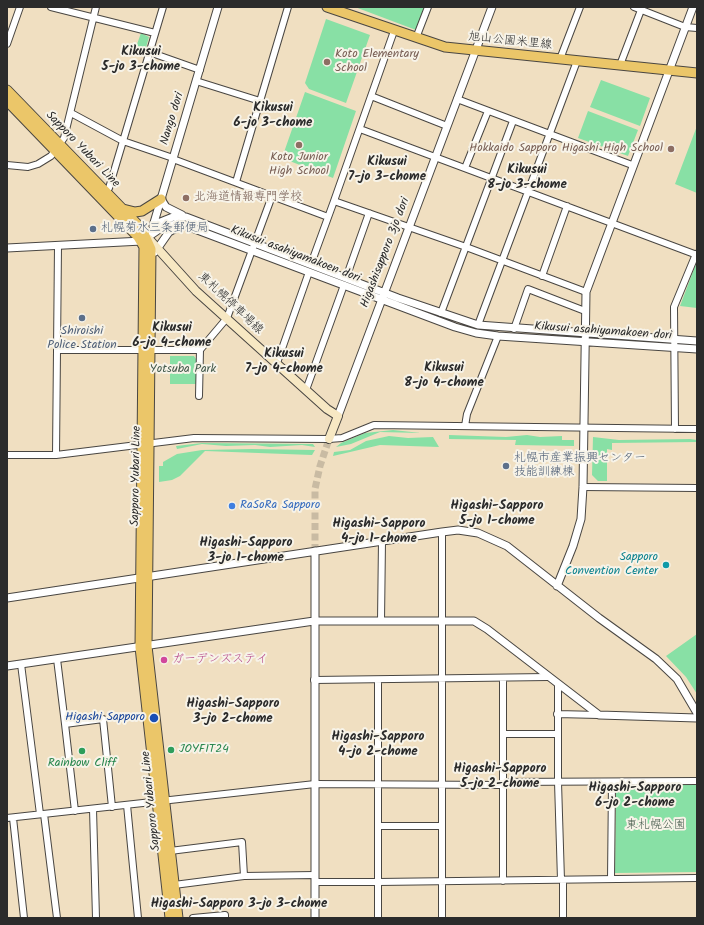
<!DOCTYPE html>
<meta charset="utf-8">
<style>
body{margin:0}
#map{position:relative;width:704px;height:925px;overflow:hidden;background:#f0dfc1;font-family:Kalam,sans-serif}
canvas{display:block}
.frame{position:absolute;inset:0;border:8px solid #2b2b2b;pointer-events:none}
</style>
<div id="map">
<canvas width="704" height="925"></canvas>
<div class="frame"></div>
</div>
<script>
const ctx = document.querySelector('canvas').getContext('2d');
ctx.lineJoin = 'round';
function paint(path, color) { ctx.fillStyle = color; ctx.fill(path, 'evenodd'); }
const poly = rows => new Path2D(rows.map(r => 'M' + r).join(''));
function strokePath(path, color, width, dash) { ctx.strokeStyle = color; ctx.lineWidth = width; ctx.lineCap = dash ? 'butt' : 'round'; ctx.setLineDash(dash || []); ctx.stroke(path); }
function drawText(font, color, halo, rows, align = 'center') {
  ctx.font = font + ' Kalam,"Klee One",sans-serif'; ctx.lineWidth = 4; ctx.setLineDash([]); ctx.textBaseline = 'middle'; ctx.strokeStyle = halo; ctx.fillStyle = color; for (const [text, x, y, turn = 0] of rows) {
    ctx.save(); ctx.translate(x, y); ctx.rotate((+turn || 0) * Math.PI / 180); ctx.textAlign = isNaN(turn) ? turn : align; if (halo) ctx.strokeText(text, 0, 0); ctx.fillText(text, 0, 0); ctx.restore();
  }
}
paint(poly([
 [355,7,425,7,416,30],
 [326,19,370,35,346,103,309,89,305,83],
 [141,33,149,37,145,51,136,47],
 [601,80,650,98,640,126,590,107],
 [305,92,356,111,333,178,282,158],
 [588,111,638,130,628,156,578,138],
 [697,126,697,193,675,184],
 [697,261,697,308,680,306],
 [170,356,194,356,196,359,196,384,170,384],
 [393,430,421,433,380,432,351,444,336,447,341,443,365,433],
 [449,435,506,437,527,435,540,437,562,436,562,440,574,440,574,446,515,445,516,440,449,439],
 [389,436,408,438,433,437,439,447,380,445,333,456,334,452,350,450,366,441],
 [593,437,619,440,690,439,697,440,697,442,612,443,612,450,607,449,607,481,598,481,592,475],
 [202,443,313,444,315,447,302,445,270,447,255,445,226,446,202,444,177,449,176,446],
 [252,449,315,450,312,455,205,451,180,476,172,480,159,482,159,466,163,466,163,462,177,454,202,450],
 [697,634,697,694,686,677,666,656],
 [616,784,697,785,697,872,615,873]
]), '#88e0a5');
strokePath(poly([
 [315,551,315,489,320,466,329,439]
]), '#c9bba3', 7, [7, 3.5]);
const minor = poly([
 [51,7,155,33],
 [634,7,685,27,697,28],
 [416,38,428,7],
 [7,44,20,7],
 [149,52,200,70],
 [560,59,580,7],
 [620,65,641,10],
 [196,81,260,101],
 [371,96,447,126],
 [457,99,632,165],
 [71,113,123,141,173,158],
 [360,129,697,255],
 [173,159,328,217],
 [7,165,28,167,38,164,51,156,64,138,96,7],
 [465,168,488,111],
 [236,182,288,7],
 [106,192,109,188,163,7],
 [334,201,394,31],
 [311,264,334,201,466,247,586,292],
 [542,276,567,206],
 [346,278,369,213],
 [441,313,513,121],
 [478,325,577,61],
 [514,329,528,289,585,311],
 [57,350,200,350,227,318,272,196],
 [277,363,309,272],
 [306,390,344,285],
 [199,396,200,350],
 [465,426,467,414,498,336],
 [675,429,674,307,696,254],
 [7,455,56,455,194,438,329,439,342,438,374,425,697,429],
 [56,455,58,246],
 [583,487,697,488],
 [442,532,442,918],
 [381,621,382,541],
 [57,659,65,724,103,719,112,807],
 [21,664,40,814],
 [314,680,548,677],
 [378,680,378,882,697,878],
 [558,684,558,782,561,880],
 [557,714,599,715],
 [65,724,75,811],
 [503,734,557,734],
 [503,782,697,781],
 [127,805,138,918],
 [93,809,96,918],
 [44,814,57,918],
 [7,818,315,784,503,785],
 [13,818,24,918],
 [378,826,442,826],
 [170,851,242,842,244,876],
 [611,879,612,782],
 [563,880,563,918],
 [503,881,503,678],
 [315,882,378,882,378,918],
 [174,885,244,876,315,875],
 [193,918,225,915,225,918]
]);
const tertiary = poly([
 [161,199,166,207,182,215],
 [153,225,173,217,186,217,398,298,478,325,697,341],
 [153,226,218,7],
 [7,248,142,241,158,230,175,224,184,225,455,327,476,333,498,336,697,349],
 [155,252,169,232,180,226],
 [338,416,492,7],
 [315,551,315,918],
 [557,586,573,546,581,519,583,487,586,292,693,7],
 [7,598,442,532,458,530,478,533,507,546,599,618,656,659,677,679,697,713],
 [7,666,314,621,474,621,487,629,599,715,697,718]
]);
const secondary = poly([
 [149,239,196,291,327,409,338,416,329,439]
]);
const primary = poly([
 [327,7,445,47,697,73],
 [7,90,142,229,151,249,147,646,178,918],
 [7,101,138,237,144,247,140,647,170,918],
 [123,209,135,212,142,211,161,199]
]);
strokePath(minor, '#494642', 8);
strokePath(tertiary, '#494642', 9);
strokePath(secondary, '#494642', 10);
strokePath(primary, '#494642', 11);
strokePath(minor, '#fff', 6);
strokePath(tertiary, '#fff', 7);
strokePath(secondary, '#f7e8c3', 8);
strokePath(primary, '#ebc669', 9);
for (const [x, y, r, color] of [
 [327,62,4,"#8d6e63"],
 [299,145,4,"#8d6e63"],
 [671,149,4,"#8d6e63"],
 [186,198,4,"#8d6e63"],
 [93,229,4,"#5c6f8a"],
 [82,318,4,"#5c6f8a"],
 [506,466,4,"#5c6f8a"],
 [232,506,4,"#3f7fe0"],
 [666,565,4,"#0f9aa8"],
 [164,660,4,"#d1479c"],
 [154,718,5,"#1a4fb4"],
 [171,750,4,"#2e9e5b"],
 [82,751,4,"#2e9e5b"]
]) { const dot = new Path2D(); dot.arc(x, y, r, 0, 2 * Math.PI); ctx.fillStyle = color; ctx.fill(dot); strokePath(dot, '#f7f3e8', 1.5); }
drawText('12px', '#2b2b2b', '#f7f3e8', [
 ["旭山公園米里線",510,42,6],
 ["Nango dori",173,119,-73],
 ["Sapporo Yubari Line",82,150,46],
 ["Higashisapporo 3jo dori",386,253,-69],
 ["Kikusui asahiyamakoen dori",295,255,21],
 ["東札幌停車場線",230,304,43],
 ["Kikusui asahiyamakoen dori",603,332,4],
 ["Sapporo Yubari Line",137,476,-89],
 ["Sapporo Yubari Line",152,801,-96]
]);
drawText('12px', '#785e54', '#f7f3e8', [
 ["Koto Elementary",335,55],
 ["School",335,69],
 ["Hokkaido Sapporo Higashi High School",663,149,"right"],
 ["Koto Junior",299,158,"center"],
 ["High School",299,172,"center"],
 ["北海道情報専門学校",194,198]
], 'left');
drawText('12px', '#4e5e75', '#f7f3e8', [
 ["札幌菊水三条郵便局",101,229],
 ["Shiroishi",82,332,"center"],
 ["Police Station",82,346,"center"],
 ["札幌市産業振興センター",514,459],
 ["技能訓練棟",514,473]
], 'left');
drawText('12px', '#42584a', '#f7f3e8', [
 ["Yotsuba Park",183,370],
 ["東札幌公園",656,826]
]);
drawText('12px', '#366cbe', '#f7f3e8', [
 ["RaSoRa Sapporo",240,506]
], 'left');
drawText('12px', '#0d838f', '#f7f3e8', [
 ["Sapporo",658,558],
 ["Convention Center",658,572]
], 'right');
drawText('12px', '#b23c85', '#f7f3e8', [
 ["ガーデンズステイ",172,660]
], 'left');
drawText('12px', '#164399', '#f7f3e8', [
 ["Higashi Sapporo",145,718]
], 'right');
drawText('12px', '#27864d', '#f7f3e8', [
 ["JOYFIT24",179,750],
 ["Rainbow Cliff",82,764,"center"]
], 'left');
drawText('bold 13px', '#2b2b2b', '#f7f3e8', [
 ["Kikusui",141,53],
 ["5-jo 3-chome",141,68],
 ["Kikusui",273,109],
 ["6-jo 3-chome",273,124],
 ["Kikusui",387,163],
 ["7-jo 3-chome",387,178],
 ["Kikusui",527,171],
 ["8-jo 3-chome",527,186],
 ["Kikusui",172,329],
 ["6-jo 4-chome",172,344],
 ["Kikusui",284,355],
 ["7-jo 4-chome",284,370],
 ["Kikusui",444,369],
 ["8-jo 4-chome",444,384],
 ["Higashi-Sapporo",497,507],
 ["5-jo 1-chome",497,522],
 ["Higashi-Sapporo",379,525],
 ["4-jo 1-chome",379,540],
 ["Higashi-Sapporo",246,544],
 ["3-jo 1-chome",246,559],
 ["Higashi-Sapporo",233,705],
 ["3-jo 2-chome",233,720],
 ["Higashi-Sapporo",378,738],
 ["4-jo 2-chome",378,753],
 ["Higashi-Sapporo",500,770],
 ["5-jo 2-chome",500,785],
 ["Higashi-Sapporo",635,789],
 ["6-jo 2-chome",635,804],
 ["Higashi-Sapporo 3-jo 3-chome",239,905]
]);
</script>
